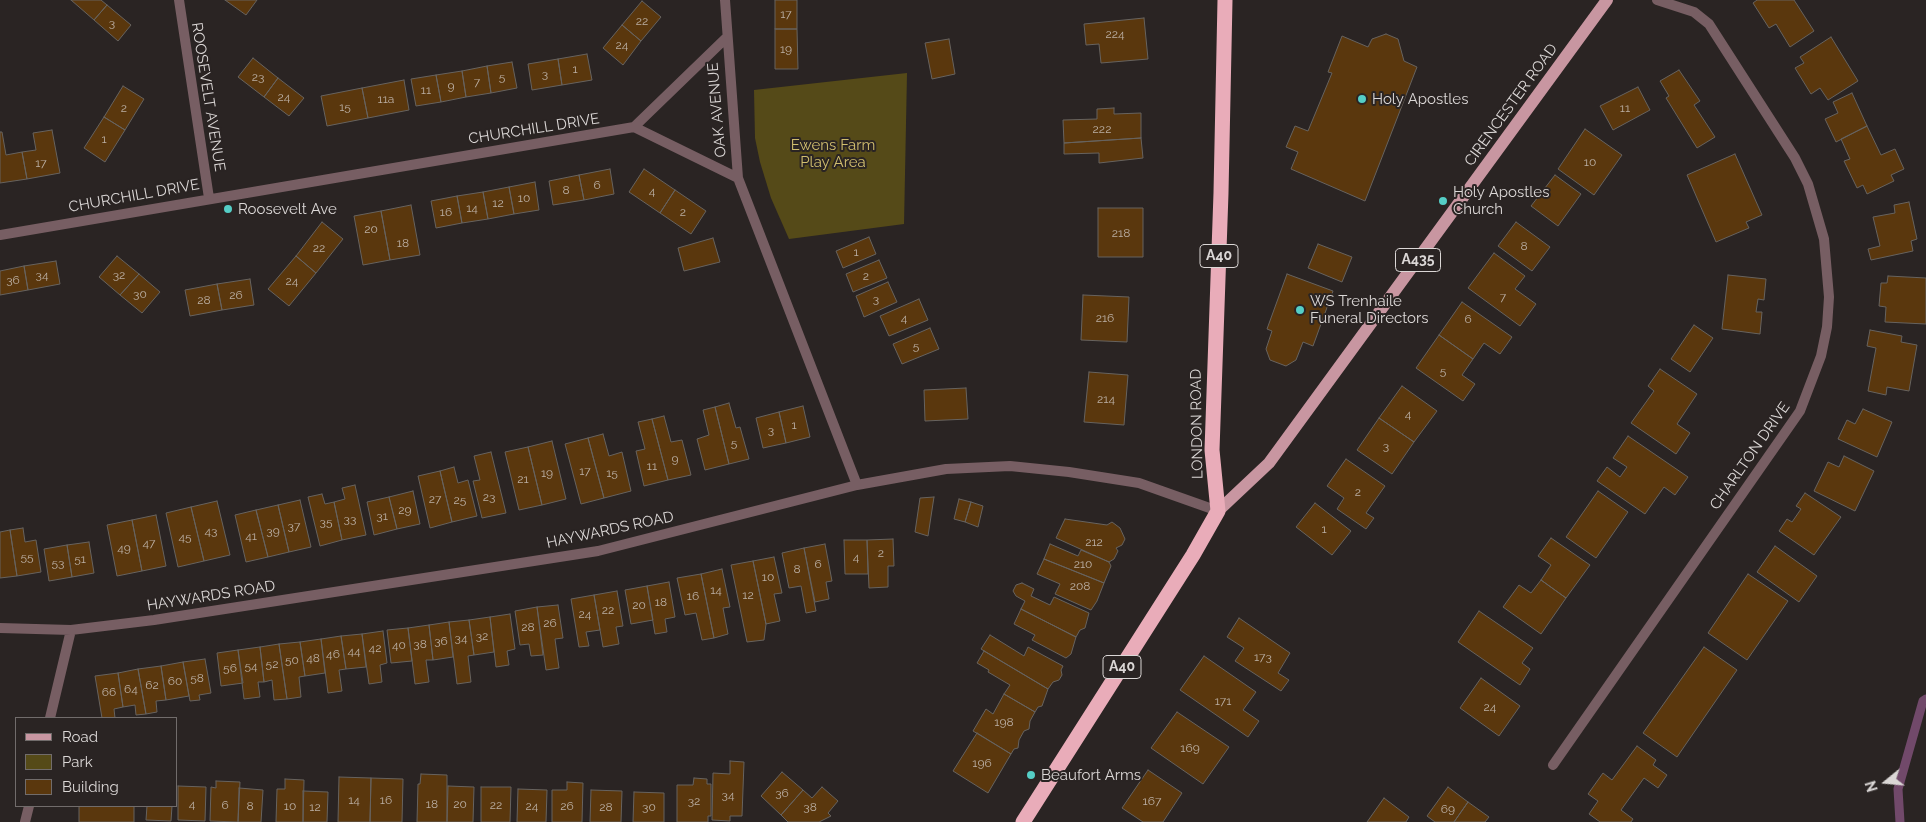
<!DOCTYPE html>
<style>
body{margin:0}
#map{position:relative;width:1926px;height:822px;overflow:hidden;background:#2a2423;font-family:Raleway,sans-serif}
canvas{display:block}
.legend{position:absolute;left:15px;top:717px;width:162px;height:90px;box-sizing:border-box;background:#2a2423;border:1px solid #716c6b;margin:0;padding:6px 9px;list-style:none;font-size:15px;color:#dbd7d6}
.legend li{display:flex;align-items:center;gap:10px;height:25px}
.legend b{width:25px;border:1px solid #716c6b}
.north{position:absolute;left:1861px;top:757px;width:50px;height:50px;-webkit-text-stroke:4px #2a2423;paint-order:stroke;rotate:253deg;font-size:14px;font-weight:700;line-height:20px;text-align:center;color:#dbd7d6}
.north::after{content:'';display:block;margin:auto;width:18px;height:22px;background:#dbd7d6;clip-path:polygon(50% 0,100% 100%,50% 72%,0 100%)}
</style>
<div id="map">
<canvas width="1926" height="822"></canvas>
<ul class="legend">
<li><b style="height:6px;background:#c896a1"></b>Road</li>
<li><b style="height:14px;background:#554a18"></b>Park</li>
<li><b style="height:14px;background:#5a370d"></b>Building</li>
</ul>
<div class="north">N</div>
</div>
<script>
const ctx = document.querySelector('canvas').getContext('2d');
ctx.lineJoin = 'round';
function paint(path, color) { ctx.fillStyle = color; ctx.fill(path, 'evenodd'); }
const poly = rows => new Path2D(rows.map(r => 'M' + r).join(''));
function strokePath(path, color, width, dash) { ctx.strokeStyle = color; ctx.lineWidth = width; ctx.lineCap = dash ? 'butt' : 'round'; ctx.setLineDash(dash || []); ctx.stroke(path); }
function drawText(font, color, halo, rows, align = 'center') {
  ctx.font = font + ' Raleway,sans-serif'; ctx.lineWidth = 4; ctx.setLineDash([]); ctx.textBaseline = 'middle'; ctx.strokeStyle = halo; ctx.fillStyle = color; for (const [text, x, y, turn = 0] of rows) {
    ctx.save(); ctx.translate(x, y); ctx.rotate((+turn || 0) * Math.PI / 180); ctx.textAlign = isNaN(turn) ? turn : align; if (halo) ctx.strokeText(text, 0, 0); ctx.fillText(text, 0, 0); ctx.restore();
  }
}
paint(poly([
 [907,73,904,224,789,239,771,198,760,162,755,138,754,90]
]), '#554a18');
strokePath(poly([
 [1900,822,1898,789,1923,701,1926,699]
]), '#71496a', 9);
const building = poly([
 [71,0,101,0,107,5,94,20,71,0],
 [225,0,257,0,246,15,225,0],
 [775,0,797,0,797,29,775,29,775,0],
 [1757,0,1794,0,1814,31,1790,47,1776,24,1769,28,1753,3,1757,0],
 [642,1,661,17,641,41,622,25,642,1],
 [107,5,131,25,118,41,94,20,107,5],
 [1144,18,1148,59,1101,63,1099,44,1086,45,1084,24,1144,18],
 [622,25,641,41,623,65,603,48,622,25],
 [775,29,797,29,798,69,775,69,775,29],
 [1386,34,1398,39,1404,61,1417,67,1365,201,1291,169,1298,152,1286,147,1295,126,1308,131,1332,73,1328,72,1342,36,1368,47,1372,39,1386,34],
 [1831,37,1858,81,1828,100,1820,88,1811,94,1795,68,1804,63,1800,57,1831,37],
 [949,39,955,74,932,79,925,43,949,39],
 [587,54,592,80,562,85,558,59,587,54],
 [253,58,278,78,264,97,238,77,253,58],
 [558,59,562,85,532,90,528,64,558,59],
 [512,62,517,88,491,93,487,66,512,62],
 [487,66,491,93,466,97,462,71,487,66],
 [1679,70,1700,101,1694,105,1715,137,1697,148,1666,98,1669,96,1660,81,1679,70],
 [462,71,466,97,441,102,436,75,462,71],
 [436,75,441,102,416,106,411,79,436,75],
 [278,78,304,98,289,116,264,97,278,78],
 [404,80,409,110,368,118,362,88,404,80],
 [123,86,144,99,125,130,104,117,123,86],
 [1638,87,1650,110,1613,130,1600,106,1638,87],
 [362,88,368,118,327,126,321,96,362,88],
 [1852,93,1867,126,1836,142,1825,119,1838,113,1833,102,1852,93],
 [1114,108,1114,114,1141,113,1141,138,1064,143,1063,120,1097,119,1097,109,1114,108],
 [104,117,125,130,105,162,84,148,104,117],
 [1867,126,1881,155,1895,149,1904,169,1891,175,1894,181,1867,194,1863,185,1857,188,1844,161,1850,159,1841,139,1867,126],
 [1585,129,1622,155,1594,195,1558,169,1585,129],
 [52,130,60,173,27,179,22,152,36,150,33,133,52,130],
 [0,132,2,132,6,155,22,152,27,179,0,183,0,132],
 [1141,138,1143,158,1099,163,1099,153,1064,154,1064,143,1141,138],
 [1735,154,1762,215,1746,222,1749,228,1716,242,1687,175,1735,154],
 [610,169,614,194,584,200,579,175,610,169],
 [644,169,675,190,660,213,629,192,644,169],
 [579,175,584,200,553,205,549,181,579,175],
 [1555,175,1581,194,1558,226,1531,206,1555,175],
 [535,182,539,210,514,214,509,187,535,182],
 [509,187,514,214,488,219,483,192,509,187],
 [675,190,706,211,691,234,660,213,675,190],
 [483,192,488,219,462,223,457,196,483,192],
 [457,196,462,223,436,228,431,201,457,196],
 [1909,202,1917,239,1911,241,1913,251,1871,260,1868,249,1880,246,1873,217,1895,213,1894,205,1909,202],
 [411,205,420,255,390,260,381,211,411,205],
 [1098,208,1143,208,1143,257,1098,257,1098,208],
 [381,211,390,260,363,265,354,216,381,211],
 [322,222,343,239,316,273,296,256,322,222],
 [1516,222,1550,247,1532,271,1498,246,1516,222],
 [869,237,876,254,843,268,836,251,869,237],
 [713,238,720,262,684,271,678,248,713,238],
 [1318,244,1352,257,1342,282,1308,268,1318,244],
 [1494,253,1525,276,1515,289,1536,304,1520,326,1468,288,1494,253],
 [117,256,139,274,120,295,99,277,117,256],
 [296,256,316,273,289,306,268,289,296,256],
 [879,260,887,278,853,292,846,274,879,260],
 [56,261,60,284,28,290,24,266,56,261],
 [24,266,28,290,0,295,0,271,24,266],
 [139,274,160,292,142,313,120,295,139,274],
 [1287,274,1333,291,1313,346,1303,342,1296,360,1286,366,1270,360,1266,349,1272,331,1267,329,1287,274],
 [1728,275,1766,279,1764,300,1758,299,1756,312,1762,312,1760,334,1722,329,1728,275],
 [1888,276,1926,278,1926,324,1885,322,1886,307,1879,306,1881,283,1887,283,1888,276],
 [250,279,254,305,222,310,217,284,250,279],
 [888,282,897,302,864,317,856,296,888,282],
 [217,284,222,310,190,316,185,290,217,284],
 [1083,295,1129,297,1127,342,1081,340,1083,295],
 [919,299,928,320,889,336,880,316,919,299],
 [1462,302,1512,337,1500,354,1484,343,1473,359,1439,335,1462,302],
 [1694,325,1713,338,1690,372,1671,359,1694,325],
 [930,328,939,349,902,364,893,344,930,328],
 [1870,330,1902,336,1901,342,1917,345,1909,391,1887,387,1886,395,1868,391,1876,348,1867,346,1870,330],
 [1439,335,1473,359,1462,375,1475,384,1463,401,1416,368,1439,335],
 [1660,369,1697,394,1677,424,1690,433,1676,454,1631,423,1654,391,1648,386,1660,369],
 [1089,372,1128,375,1124,425,1084,422,1089,372],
 [1402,386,1437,411,1414,442,1379,418,1402,386],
 [966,388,968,419,925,421,924,390,966,388],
 [729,403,736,428,740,427,749,459,729,464,715,407,729,403],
 [803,406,810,437,786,443,779,412,803,406],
 [715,407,729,464,705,470,697,439,709,435,703,410,715,407],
 [1863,409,1892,422,1877,457,1838,439,1847,420,1855,424,1863,409],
 [779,412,786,443,763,448,756,418,779,412],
 [664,416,671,442,682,440,691,475,668,480,652,419,664,416],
 [1379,418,1414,442,1392,474,1357,450,1379,418],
 [652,419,668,480,644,486,636,451,645,449,638,422,652,419],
 [603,434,609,456,622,452,631,491,604,498,588,438,603,434],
 [1628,436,1688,477,1675,495,1664,487,1645,514,1597,481,1607,467,1620,477,1627,467,1613,458,1628,436],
 [588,438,604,498,581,504,565,444,588,438],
 [552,441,566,499,542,505,528,447,552,441],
 [528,447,542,505,519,510,505,452,528,447],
 [491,452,506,513,482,518,473,481,480,480,474,456,491,452],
 [1844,456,1874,471,1855,511,1814,491,1828,462,1839,467,1844,456],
 [1346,459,1385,486,1366,513,1374,518,1366,529,1337,509,1344,498,1327,486,1346,459],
 [454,467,458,483,468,480,477,516,452,522,440,471,454,467],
 [440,471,452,522,430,528,418,476,440,471],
 [355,485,366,535,342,540,334,502,345,499,342,488,355,485],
 [413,491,420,524,397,529,389,497,413,491],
 [1598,491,1628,512,1596,558,1566,537,1598,491],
 [1805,493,1841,517,1814,555,1779,531,1787,519,1792,522,1801,509,1796,506,1805,493],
 [322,494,325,504,334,502,342,540,320,546,308,497,322,494],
 [389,497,397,529,374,535,367,502,389,497],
 [934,497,928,536,915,532,920,498,934,497],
 [959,499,971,502,965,522,954,519,959,499],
 [300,500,311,547,289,552,278,505,300,500],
 [217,501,230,555,204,561,191,507,217,501],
 [971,502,983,506,978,527,965,522,971,502],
 [1315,503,1351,531,1332,555,1296,527,1315,503],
 [278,505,289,552,268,557,256,510,278,505],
 [191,507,204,561,178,567,166,513,191,507],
 [256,510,268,557,246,562,235,515,256,510],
 [156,515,166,566,142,571,132,520,156,515],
 [1065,519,1107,525,1112,522,1120,528,1125,539,1122,545,1116,548,1118,551,1114,559,1109,562,1056,538,1065,519],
 [132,520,142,571,117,576,107,525,132,520],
 [23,528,25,542,36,540,41,572,17,576,10,530,23,528],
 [10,530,17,576,0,578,0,532,10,530],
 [1551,538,1590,565,1566,598,1541,580,1551,565,1538,556,1551,538],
 [893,539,894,566,888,566,888,587,869,588,867,540,893,539],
 [844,540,867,540,868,574,845,574,844,540],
 [89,542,94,573,72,577,67,545,89,542],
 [825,544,832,581,826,582,829,599,815,602,804,548,825,544],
 [1050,544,1078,556,1081,550,1109,562,1111,566,1104,583,1044,559,1050,544],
 [67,545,72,577,49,581,44,549,67,545],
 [1775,546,1817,576,1799,602,1757,572,1775,546],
 [804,548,816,611,806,613,801,586,789,588,782,553,804,548],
 [774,557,782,593,774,594,780,621,766,624,753,561,774,557],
 [1044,559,1104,583,1097,601,1091,610,1055,594,1060,584,1037,574,1044,559],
 [753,561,766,624,764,640,747,642,731,565,753,561],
 [722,569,730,607,723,608,728,634,714,638,701,574,722,569],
 [701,574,714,638,702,640,696,613,685,615,677,578,701,574],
 [1748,574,1788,601,1747,660,1708,633,1748,574],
 [1541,580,1566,598,1541,634,1503,607,1519,585,1531,593,1541,580],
 [669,582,675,617,665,619,667,632,655,634,647,586,669,582],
 [1022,583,1034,589,1031,596,1050,605,1054,597,1089,613,1085,628,1080,630,1076,637,1021,609,1025,601,1016,596,1013,591,1016,585,1022,583],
 [647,586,653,620,631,624,625,590,647,586],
 [617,591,623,626,616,627,619,644,603,647,594,595,617,591],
 [594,595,600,630,586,632,589,646,579,647,571,599,594,595],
 [558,605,563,638,555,639,559,668,546,670,537,607,558,605],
 [537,607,543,655,531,656,529,644,520,645,515,611,537,607],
 [1021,609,1076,637,1071,654,1066,658,1032,640,1035,635,1014,624,1021,609],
 [1479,611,1533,648,1522,663,1530,669,1520,685,1458,642,1479,611],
 [510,614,515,649,507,651,509,665,496,667,490,617,510,614],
 [490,617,494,652,474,655,469,620,490,617],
 [1239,618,1290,653,1278,673,1289,680,1281,691,1235,661,1244,648,1227,637,1239,618],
 [469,620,474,655,468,656,471,682,457,684,449,622,469,620],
 [449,622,453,657,433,660,429,625,449,622],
 [429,625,433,660,426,660,429,682,415,684,408,628,429,625],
 [408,628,412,661,391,663,387,630,408,628],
 [383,631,387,663,380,665,382,682,369,684,362,634,383,631],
 [362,634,366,667,346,669,341,636,362,634],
 [990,635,1024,656,1028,647,1063,666,1061,670,1062,675,1059,680,1053,682,1048,689,981,649,990,635],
 [341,636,346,669,339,670,342,691,328,693,321,639,341,636],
 [321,639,325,673,305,676,300,642,321,639],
 [300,642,305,676,299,677,301,697,287,699,279,644,300,642],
 [279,644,287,699,274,700,272,680,264,682,260,647,279,644],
 [260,647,264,682,258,682,260,697,244,699,238,650,260,647],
 [1704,647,1737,670,1677,757,1643,733,1704,647],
 [238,650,243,683,221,686,217,653,238,650],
 [984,651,1048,689,1042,706,1038,707,1035,712,1004,694,1010,685,988,672,989,670,977,663,984,651],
 [1204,656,1256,692,1243,710,1259,721,1248,737,1180,690,1204,656],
 [205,659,211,693,199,695,200,700,190,701,183,662,205,659],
 [183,662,189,696,166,700,161,666,183,662],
 [161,666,166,700,156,701,157,712,146,714,138,669,161,666],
 [138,669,146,714,136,715,135,705,123,707,118,673,138,669],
 [118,673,123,707,114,709,115,718,102,718,95,676,118,673],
 [1481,678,1520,706,1499,736,1460,708,1481,678],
 [1004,694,1035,712,1030,721,1029,729,1024,731,1019,740,1018,748,1014,749,1011,754,973,731,986,709,993,714,1004,694],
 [1177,712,1229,747,1203,784,1151,748,1177,712],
 [977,733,1011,754,988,793,953,771,977,733],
 [1637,746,1656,760,1653,765,1667,775,1658,788,1644,778,1621,810,1633,819,1631,822,1600,822,1589,814,1598,801,1588,794,1603,773,1612,780,1637,746],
 [730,761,744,762,742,816,730,816,730,821,712,820,713,773,730,774,730,761],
 [1148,770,1182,793,1163,822,1143,822,1122,808,1148,770],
 [782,772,803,790,781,815,761,796,782,772],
 [421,774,447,775,447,822,417,822,418,784,420,784,421,774],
 [339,777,371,778,370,822,338,822,339,777],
 [371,778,403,779,402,822,370,822,371,778],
 [694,778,707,779,707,784,711,784,711,816,708,816,708,822,677,822,677,785,693,785,694,778],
 [285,779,304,780,303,822,276,822,277,789,285,789,285,779],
 [216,781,240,782,238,822,210,821,211,787,216,788,216,781],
 [567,782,583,783,582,822,552,822,552,790,567,790,567,782],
 [178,786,206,787,205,821,178,820,178,786],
 [448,786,474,787,473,822,447,822,448,786],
 [481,787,511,787,510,822,481,822,481,787],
 [822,787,838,801,828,813,831,816,819,822,788,822,781,815,803,790,812,798,822,787],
 [1448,787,1468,802,1454,822,1435,822,1427,816,1448,787],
 [239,788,263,790,261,822,238,822,239,788],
 [518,789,547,790,546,822,517,822,518,789],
 [591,790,622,791,621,822,590,822,591,790],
 [303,791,328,792,327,822,303,822,303,791],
 [634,792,664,793,664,822,633,822,634,792],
 [1384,798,1409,817,1406,822,1367,822,1384,798],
 [1468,802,1489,817,1485,822,1454,822,1468,802],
 [79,806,134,806,134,822,79,822,79,806],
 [147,806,172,806,171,821,146,820,147,806]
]);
paint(building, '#5a370d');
strokePath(building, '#67635f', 1);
strokePath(poly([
 [179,0,209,198],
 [725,0,738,178,857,485],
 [634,127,726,38],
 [0,235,634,127,738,178],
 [0,628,71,630,154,620,598,551,857,485,946,469,1010,466,1069,472,1139,483,1218,511],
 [50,718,71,630],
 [1553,765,1800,411,1821,356,1827,327,1829,297,1824,239,1808,184,1795,158,1709,24,1694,12,1657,0],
 [25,822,29,806]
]), '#775e63', 10);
strokePath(poly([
 [1218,511,1269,463,1607,0]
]), '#c896a1', 12);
strokePath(poly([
 [1023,822,1193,555,1218,511,1212,450,1221,193,1225,0]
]), '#e9acb9', 15);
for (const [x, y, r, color] of [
 [1362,99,5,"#55cec6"],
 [1443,201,5,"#55cec6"],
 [228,209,5,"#55cec6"],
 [1300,310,5,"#55cec6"],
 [1031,775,5,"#55cec6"]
]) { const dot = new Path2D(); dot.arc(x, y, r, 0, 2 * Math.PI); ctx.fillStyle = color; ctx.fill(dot); strokePath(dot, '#2a2423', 2); }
drawText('12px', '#bbafa4', null, [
 ["17",786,14],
 ["22",642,21],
 ["3",112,23],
 ["224",1115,34],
 ["24",622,45],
 ["19",786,49],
 ["1",575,69],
 ["3",545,74],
 ["23",258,77],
 ["5",502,77],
 ["7",477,82],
 ["9",451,86],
 ["11",426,90],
 ["24",284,97],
 ["11a",386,99],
 ["15",345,107],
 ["2",124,108],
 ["11",1625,108],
 ["222",1102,129],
 ["1",104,139],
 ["10",1590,162],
 ["17",41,163],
 ["6",597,185],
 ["8",566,190],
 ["4",652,191],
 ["10",524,198],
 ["12",498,203],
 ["14",472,208],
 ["16",446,212],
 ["2",683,212],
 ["20",371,229],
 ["218",1121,233],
 ["18",403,243],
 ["8",1524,246],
 ["22",319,248],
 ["1",856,252],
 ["34",42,275],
 ["32",119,275],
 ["2",866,276],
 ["36",13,280],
 ["24",292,281],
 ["30",140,294],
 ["26",236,295],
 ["7",1503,297],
 ["3",876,299],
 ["28",204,300],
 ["4",904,318],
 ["216",1105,318],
 ["6",1468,319],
 ["5",916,346],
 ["5",1443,371],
 ["214",1106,399],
 ["4",1408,414],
 ["1",794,425],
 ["3",771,430],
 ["5",734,443],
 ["3",1386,446],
 ["9",675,459],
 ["11",652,466],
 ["17",585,471],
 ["19",547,473],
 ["15",612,473],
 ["21",523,479],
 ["2",1358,492],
 ["23",489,497],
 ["27",435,499],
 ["25",460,500],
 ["29",405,510],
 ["31",382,516],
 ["33",350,519],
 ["35",326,522],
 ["37",294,526],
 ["1",1324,529],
 ["43",211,531],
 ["39",273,531],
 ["41",251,536],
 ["45",185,537],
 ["212",1094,542],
 ["47",149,543],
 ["49",124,548],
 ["2",881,553],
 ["55",27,557],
 ["4",856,557],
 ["51",80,559],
 ["53",58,563],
 ["6",818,564],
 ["210",1083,564],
 ["8",797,569],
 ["10",768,577],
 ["208",1080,586],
 ["14",716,590],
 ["12",748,595],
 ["16",693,596],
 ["18",661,602],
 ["20",639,605],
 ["22",608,610],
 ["24",585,614],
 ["26",550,623],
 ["28",528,627],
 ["32",482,636],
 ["34",461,638],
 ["36",441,641],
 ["38",420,644],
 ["40",399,645],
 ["42",375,648],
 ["44",354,651],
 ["46",333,654],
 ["173",1263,657],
 ["48",313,658],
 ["50",292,660],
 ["52",272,664],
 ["54",251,666],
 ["56",230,668],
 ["58",197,678],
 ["60",175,681],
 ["62",152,685],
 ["64",131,689],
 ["66",109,692],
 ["171",1223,701],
 ["24",1490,707],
 ["198",1004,722],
 ["169",1190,748],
 ["196",982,763],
 ["36",782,793],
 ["34",728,795],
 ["14",354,800],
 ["16",386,800],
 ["32",694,801],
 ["167",1152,801],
 ["4",192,804],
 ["18",432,804],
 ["20",460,804],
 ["6",225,805],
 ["22",496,805],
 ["8",250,806],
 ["10",290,806],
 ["24",532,806],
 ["26",567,806],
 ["12",315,807],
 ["28",606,807],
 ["30",649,807],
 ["38",810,807],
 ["69",1448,809]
]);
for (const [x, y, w] of [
 [1219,256,38],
 [1418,260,45],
 [1122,667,38]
]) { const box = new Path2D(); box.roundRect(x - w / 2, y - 11.5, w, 23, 4); ctx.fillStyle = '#2a2423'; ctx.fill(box); strokePath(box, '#dbd7d6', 1); }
drawText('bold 14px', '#dbd7d6', null, [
 ["A40",1219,256],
 ["A435",1418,260],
 ["A40",1122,667]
]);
drawText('15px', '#dbd7d6', '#2a2423', [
 ["ROOSEVELT AVENUE",208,97,81],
 ["CIRENCESTER ROAD",1511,105,-54],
 ["OAK AVENUE",717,110,-95],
 ["CHURCHILL DRIVE",534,129,-9],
 ["CHURCHILL DRIVE",134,196,-10],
 ["LONDON ROAD",1197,424,-91],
 ["CHARLTON DRIVE",1750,456,-55],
 ["HAYWARDS ROAD",610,530,-12],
 ["HAYWARDS ROAD",211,596,-9]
]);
drawText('15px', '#dbd7d6', '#2a2423', [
 ["Holy Apostles",1372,99],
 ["Holy Apostles",1453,192],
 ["Church",1453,209],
 ["Roosevelt Ave",238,209],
 ["WS Trenhaile",1310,301],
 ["Funeral Directors",1310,318],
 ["Beaufort Arms",1041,775]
], 'left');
drawText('15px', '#d1be6e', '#2a2423', [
 ["Ewens Farm",833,145],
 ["Play Area",833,162]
]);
</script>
